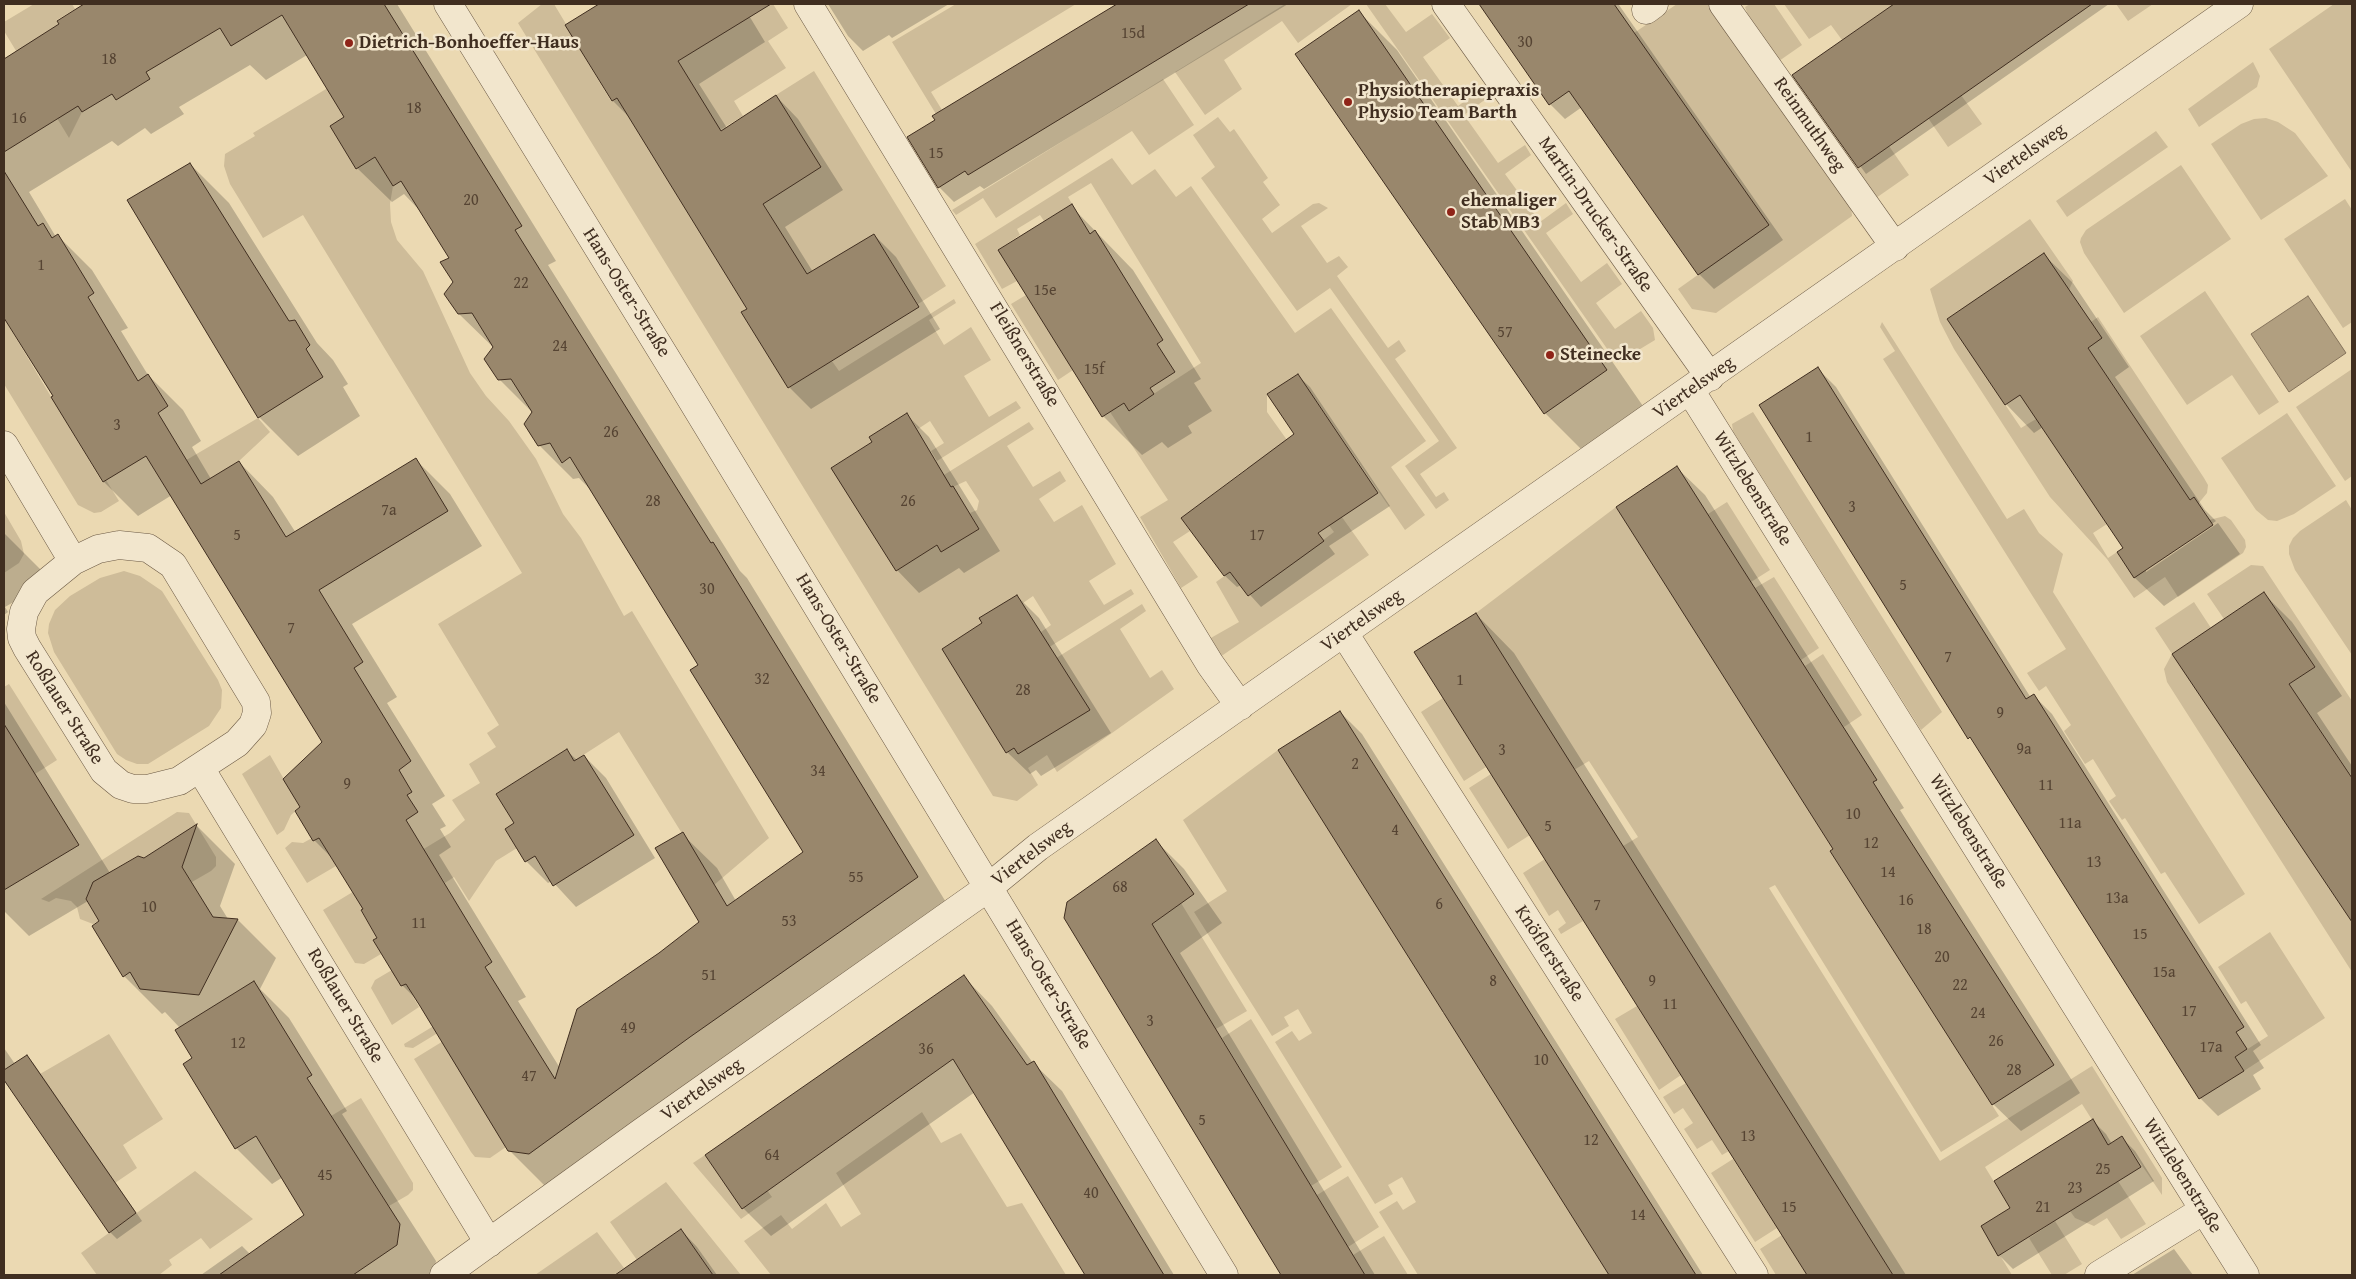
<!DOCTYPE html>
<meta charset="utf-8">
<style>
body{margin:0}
#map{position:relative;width:2356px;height:1279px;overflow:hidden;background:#ebd9b2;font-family:"Gentium Book Plus",serif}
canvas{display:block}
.frame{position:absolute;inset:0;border:5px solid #402e20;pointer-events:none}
</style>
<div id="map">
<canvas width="2356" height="1279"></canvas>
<div class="frame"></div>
</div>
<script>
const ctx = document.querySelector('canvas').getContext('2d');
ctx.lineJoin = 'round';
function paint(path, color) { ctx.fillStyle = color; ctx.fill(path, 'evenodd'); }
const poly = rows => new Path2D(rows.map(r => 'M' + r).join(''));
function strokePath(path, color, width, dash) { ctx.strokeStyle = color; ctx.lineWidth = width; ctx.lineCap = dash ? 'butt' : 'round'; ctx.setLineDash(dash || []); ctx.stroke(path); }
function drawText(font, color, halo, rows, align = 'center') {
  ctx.font = font + ' "Gentium Book Plus",serif'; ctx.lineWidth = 5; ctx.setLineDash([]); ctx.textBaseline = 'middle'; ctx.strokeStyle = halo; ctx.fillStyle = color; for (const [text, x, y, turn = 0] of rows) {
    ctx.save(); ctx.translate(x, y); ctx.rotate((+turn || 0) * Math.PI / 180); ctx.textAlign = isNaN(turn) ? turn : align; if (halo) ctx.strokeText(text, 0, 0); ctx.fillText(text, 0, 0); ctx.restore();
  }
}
paint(poly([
 [34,4,72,4,75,9,57,20,59,24,37,38,82,112,69,138,4,31,4,22],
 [542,4,554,4,566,24,565,25,611,101,617,98,747,309,741,312,788,388,832,361,839,371,954,299,956,303,929,320,944,345,971,327,991,360,964,376,989,417,1016,401,1021,408,937,461,931,451,944,443,930,421,918,429,907,413,869,437,872,442,832,467,896,571,937,545,941,552,979,529,970,513,977,510,979,501,966,481,946,490,939,478,1029,422,1034,429,1007,446,1033,487,1060,471,1066,481,1039,499,1054,522,1082,505,1116,564,1089,581,1104,605,1131,589,1134,594,1043,651,1044,638,1041,632,1051,625,1033,596,1023,603,1017,595,980,618,982,623,942,649,1006,753,1047,727,1089,710,1063,668,1050,662,1142,604,1146,611,1120,629,1150,678,1162,670,1174,689,1057,772,1047,755,1028,768,1038,785,1017,801,993,796,518,23],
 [734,4,773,4,788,28,768,41,786,68,734,101,743,116,720,130,678,61,744,20],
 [956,4,1076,4,931,92,942,110,936,114,892,42],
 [1285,4,1352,4,1298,43,1282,21,1224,60,1242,89,1205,115,1175,72],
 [1366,4,1385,4,1406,32,1432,14,1450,38,1423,57,1458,106,1485,87,1490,96,1464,115,1498,163,1525,145,1531,155,1505,174,1540,222,1566,203,1573,214,1546,233,1581,282,1607,263,1622,284,1596,303,1615,329,1641,311,1653,328,1655,340,1617,363],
 [1677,4,1707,4,1713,8,1851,205,1852,216,1716,313,1692,309,1678,289,1768,225,1634,33],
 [1750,4,1774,4,1802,45,1779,61,1750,20,1745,7],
 [1784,4,1894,4,1842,40,1831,25,1809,39],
 [2116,4,2153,4,2128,21],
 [2334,4,2352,4,2352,172,2269,49],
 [2253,62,2260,76,2257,87,2199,127,2188,109],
 [814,71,946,286,918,304,874,234,807,275,763,203,821,167,776,95],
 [1163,79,1194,125,1149,155,1132,131,996,218,983,198,956,215,952,210],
 [331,86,349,114,330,126,356,168,375,157,393,186,390,204,391,222,397,240,423,271,470,373,486,396,509,421,536,459,563,514,581,538,624,616,632,611,769,838,714,885,619,732,574,761,567,749,496,794,514,823,505,829,517,848,496,861,469,901,454,877,445,883,434,866,361,911,377,938,373,940,381,954,364,964,355,963,323,910,450,833,465,820,452,800,480,783,469,764,496,747,487,733,499,725,438,624,522,573,303,215,263,238,230,184,224,166,225,154,255,136,253,133],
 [1961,95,1982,124,1948,147,1928,118],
 [1218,117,1230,132,1234,129,1268,178,1263,182,1280,205,1262,219,1272,233,1313,204,1319,203,1328,208,1301,226,1327,263,1339,256,1348,267,1337,276,1388,348,1399,340,1406,351,1395,359,1457,448,1420,474,1436,497,1444,492,1449,500,1436,509,1405,466,1439,441,1330,288,1297,311,1201,178,1215,167,1193,135],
 [2266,118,2278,122,2295,133,2328,176,2261,220,2211,144,2241,124,2254,119],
 [2156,131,2168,147,2067,217,2056,201],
 [1889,146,1909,175,1876,198,1855,170],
 [1112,158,1132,185,1155,169,1176,197,1191,186,1295,333,1331,308,1426,441,1391,467,1425,515,1405,530,1298,374,1267,394,1267,412,1369,555,1220,657,1209,639,1239,622,1216,582,1230,572,1248,596,1334,532,1314,506,1261,487,1247,468,1181,518,1190,531,1173,542,1198,577,1181,588,1140,517,1168,500,1110,412,1124,403,1129,410,1201,363,1091,183,1068,197,1072,204,1044,221,1040,215,1017,229,1020,235,998,250,1017,281,1002,289,975,244],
 [2181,165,2231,239,2124,313,2084,253,2080,242,2081,238,2086,230],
 [2345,199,2352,210,2352,322,2343,328,2284,239],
 [2030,219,2073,281,2069,290,1962,309,1947,319,2021,428,2036,419,2107,524,2093,533,2108,558,2117,552,2134,578,2209,520,2225,516,2231,520,2245,540,2246,547,2243,553,2178,597,2165,577,2134,598,2107,559,2050,497,1954,349,1940,322,1930,289],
 [2205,291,2279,402,2259,415,2232,375,2187,405,2140,336],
 [1026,295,1073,370,1058,380,1011,304],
 [2098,317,2204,478,2208,485,2207,493,2198,504,2190,500,2088,348,2091,322],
 [4,318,102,482,106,480,119,501,101,512,94,513,78,505,4,384],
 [1882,322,2007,519,2024,509,2039,533,2063,554,2053,592,2245,894,2199,924,2165,872,2161,874,2125,818,2122,820,2109,801,2116,796,2093,759,2085,764,2064,731,2071,725,2046,686,2039,691,2027,673,2066,649,1883,359,1895,351,1880,327],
 [2352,369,2352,476,2345,481,2296,407],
 [1753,412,1942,712,1921,730,1733,431,1732,424],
 [2287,413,2336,486,2294,514,2277,521,2268,520,2256,510,2221,458],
 [258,418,270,432,239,461,174,501,159,476],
 [2346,500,2352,510,2352,655,2295,570,2289,554,2289,546,2293,538,2300,531],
 [1727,502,1770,570,1751,582,1708,514],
 [1616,507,1833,849,1830,851,1999,1116,1941,1152,1775,885,1769,888,1940,1161,2092,1066,2162,1178,2162,1195,2122,1136,2108,1145,2082,1104,1985,1167,2010,1208,1982,1226,2012,1275,1893,1275,1623,846,1638,837,1589,761,1574,770,1476,613],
 [4,512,21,541,24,554,19,563,4,573],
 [2251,565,2263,566,2352,701,2352,772,2350,774,2289,684,2315,667,2264,592,2224,619,2207,594],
 [124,571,140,576,162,591,218,680,222,690,221,708,209,726,148,764,137,764,126,760,117,754,54,652,48,633,49,624,55,610,70,596,100,578],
 [1774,577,1819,648,1801,660,1755,588],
 [2194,602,2211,628,2172,654,2352,922,2352,972,2167,682,2164,669,2172,654,2155,628],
 [1823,654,1862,715,1844,727,1805,666],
 [9,684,57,760,35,774,4,724,4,687],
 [1443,698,1486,767,1464,781,1421,712],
 [1278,750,1609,1275,1418,1275,1379,1212,1397,1201,1403,1210,1416,1202,1402,1177,1388,1185,1393,1194,1375,1204,1275,1042,1292,1031,1299,1041,1312,1033,1298,1009,1284,1017,1289,1026,1272,1036,1194,912,1227,891,1183,820],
 [270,755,300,807,291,815,284,830,277,835,242,774],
 [1491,774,1530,835,1508,849,1469,788],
 [177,812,189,813,216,857,216,866,211,871,192,882,182,867,185,858,183,851,176,845,167,843,144,858,137,856,113,870,113,876,88,893,86,899,99,921,93,924,80,919,77,907,71,901,56,898,49,902,41,899],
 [312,838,314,841,319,838,336,866,307,883,285,848,292,842,303,843],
 [1545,859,1583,921,1561,934,1558,929,1566,923,1558,910,1549,916,1523,873],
 [1181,903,1247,1011,1216,1029,1152,924],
 [2270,932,2325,1018,2244,1071,2235,1057,2268,1036,2246,1001,2241,1004,2218,967],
 [392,970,406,984,419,1007,392,1025,371,988,375,980],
 [496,988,497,997,413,1048,405,1047,404,1044],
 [1637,1006,1681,1075,1659,1090,1615,1019],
 [1251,1019,1342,1167,1311,1186,1222,1038],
 [109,1034,163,1119,123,1145,137,1168,115,1183,40,1074],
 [453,1035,506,1147,490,1158,475,1157,471,1152,414,1059],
 [1686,1083,1729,1151,1722,1155,1712,1140,1697,1149,1684,1129,1693,1123,1683,1108,1674,1114,1663,1097],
 [361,1098,413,1183,413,1190,408,1195,389,1206,331,1116],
 [922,1112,941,1143,961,1133,1007,1207,1022,1203,1066,1275,771,1275,744,1241,781,1215,792,1229,826,1203,841,1227,861,1214,836,1173],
 [705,1155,742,1208,767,1190,772,1197,741,1219,693,1163],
 [1733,1159,1777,1228,1755,1242,1711,1173],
 [195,1171,253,1219,210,1249,201,1238,169,1260,172,1265,159,1275,97,1275,81,1253],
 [1348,1176,1379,1227,1348,1247,1317,1195],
 [2118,1181,2146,1224,2121,1239,2107,1218,2094,1226,2075,1218,2070,1211],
 [666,1182,741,1275,713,1275,681,1229,637,1260,610,1222],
 [2055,1221,2082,1264,2064,1275,2052,1275,2029,1238],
 [597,1232,624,1268,614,1275,535,1275],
 [1782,1235,1807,1275,1776,1275,1760,1249],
 [1384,1236,1408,1275,1365,1275,1353,1255]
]), '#cebc99');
const water = poly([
 [2308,296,2346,353,2289,392,2251,334,2308,296]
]);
paint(water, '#b19f80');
strokePath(water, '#84725a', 1);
paint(poly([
 [86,4,155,4,161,9,169,4,397,4,556,261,548,265,740,571,747,578,952,912,563,1188,544,1185,509,1150,420,1003,402,985,364,910,334,860,314,840,296,811,301,808,324,742,172,495,138,516,104,482,52,398,55,396,4,315,4,59,60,24,58,21],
 [307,55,345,118,357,168,392,202,404,194,422,213,451,258,459,314,494,348,499,379,533,413,539,445,573,479,579,478,592,491,699,666,804,852,736,901,717,868,682,834,701,923,660,954,560,1068,518,1001,526,997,439,855,451,847,440,829,446,826,432,804,445,796,387,703,397,697,352,624,482,546,450,494,415,459,296,533,273,497,239,462,211,479,192,447,201,441,183,410,148,375,121,331,128,328,92,270,58,236,56,237,29,192,112,141,118,146,145,128,151,134,184,114,179,107,250,65,266,80],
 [602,4,742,4,765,42,699,84,727,128,776,96,798,119,843,190,785,227,813,272,874,235,896,257,940,329,811,409,789,387,748,309,631,119,613,101,566,26],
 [828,4,949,4,892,38,889,35,863,51,848,36],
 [1119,4,1288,4,984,189,980,186,954,202,939,187,936,120,934,117],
 [1481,4,1620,4,1619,5,1783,240,1714,289,1699,274,1582,107,1565,119,1550,104],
 [1896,4,2109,4,1866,174,1794,75],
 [1359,12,1397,50,1645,409,1583,451,1545,413],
 [190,164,229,203,317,343,333,360,348,384,343,387,360,416,298,456,259,417,129,201],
 [1071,206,1133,270,1201,379,1194,383,1212,411,1188,426,1192,433,1168,448,1162,442,1142,455,1103,416,999,250],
 [2044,255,2073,283,2129,367,2115,377,2205,510,2216,521,2146,569,2146,572,2218,523,2240,554,2164,606,2135,578,2118,553,2124,548,2043,427,2034,433,2006,404],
 [1818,369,1836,387,2031,698,2034,696,2052,714,2261,1045,2253,1051,2264,1068,2253,1075,2261,1089,2218,1116,2200,1098],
 [1297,375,1310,387,1390,506,1329,546,1335,554,1261,607,1241,585,1237,587,1224,575,1295,434],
 [907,415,929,437,1000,551,964,573,959,568,919,593,897,570,833,468,874,442],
 [1677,468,1705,495,1904,808,1900,810,2080,1093,2021,1131,1993,1104,1834,849],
 [4,533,42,571,24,596,5,607,8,612,4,615],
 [2264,594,2292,622,2342,696,2317,713,2352,766,2352,920,2174,654],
 [1017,596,1039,618,1111,733,1041,776,1036,770,1030,774,1007,752,984,624],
 [1476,614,1514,653,1906,1275,1808,1275,1416,652],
 [4,702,110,873,144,860,197,826,235,864,220,906,228,919,238,920,276,958,260,989,289,1018,347,1111,342,1114,436,1261,433,1275,201,1275,242,1246,251,1255,306,1216,283,1177,272,1184,236,1148,180,1028,165,1012,162,1014,124,976,100,921,88,901,29,936,4,911],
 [1340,712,1362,734,1703,1275,1611,1275,1280,750],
 [567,751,577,760,584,756,606,778,655,858,576,907,552,881,548,883,526,861,516,824],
 [1156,841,1184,869,1222,923,1180,953,1375,1275,1283,1275,1065,918],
 [964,977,992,1006,1033,1063,1062,1091,1174,1275,1086,1275,975,1092,771,1236,743,1208],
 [4,1048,15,1064,27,1056,34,1064,142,1221,117,1239,110,1232,5,1080,4,1081],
 [2093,1121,2106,1134,2112,1144,2122,1138,2135,1151,2154,1181,2013,1269,1999,1255,2012,1208],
 [681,1230,697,1247,717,1275,617,1275],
 [2174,1249,2193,1275,2132,1275]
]), '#0003');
const building = poly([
 [84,4,384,4,522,226,515,230,711,543,713,542,918,877,690,1037,529,1154,508,1151,420,1006,406,984,401,986,373,940,377,938,361,910,363,909,319,838,313,841,295,811,300,807,283,779,322,742,146,456,103,482,51,397,53,396,4,318,4,171,38,226,43,223,52,238,58,234,94,293,88,297,138,381,148,374,168,406,158,413,201,484,239,461,286,537,416,458,448,511,319,590,363,662,354,668,411,761,399,770,412,792,407,795,418,812,406,820,492,962,485,967,555,1079,577,1009,659,953,699,922,655,848,683,832,727,906,803,852,690,670,698,665,570,457,562,463,550,443,538,446,524,424,532,412,511,379,498,380,484,359,493,347,472,313,458,314,444,294,453,282,440,262,449,258,401,181,393,186,375,157,356,169,330,126,344,117,282,15,231,46,220,28,146,72,150,79,116,100,112,94,82,112,78,106,4,152,4,59,59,24,57,21,84,4],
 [599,4,771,4,678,61,721,131,776,95,821,167,763,204,807,274,874,234,919,307,788,388,741,312,747,309,617,98,612,101,565,25,599,4],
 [1117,4,1249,4,968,175,965,171,938,188,907,137,935,120,932,116,1117,4],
 [1479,4,1614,4,1769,225,1698,275,1569,91,1549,105,1479,4],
 [1894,4,2092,4,1858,168,1792,75,1894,4],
 [1359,10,1607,370,1544,414,1295,54,1359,10],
 [190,163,289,321,295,320,310,345,306,349,323,377,258,418,127,200,190,163],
 [1072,204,1090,234,1095,230,1163,340,1157,344,1175,372,1150,388,1154,394,1129,411,1124,403,1102,417,998,250,1072,204],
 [2044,253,2102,338,2088,348,2190,500,2194,497,2213,525,2134,578,2117,552,2123,548,2020,395,2005,405,1947,319,2044,253],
 [1818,367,2026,699,2034,694,2244,1027,2236,1032,2247,1049,2235,1057,2244,1071,2199,1099,1970,737,1968,739,1955,718,1759,405,1818,367],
 [1298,374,1378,493,1318,533,1324,541,1248,596,1230,572,1224,576,1181,518,1294,434,1267,394,1298,374],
 [907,413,951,487,953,486,979,529,941,552,937,545,896,571,831,468,872,442,869,437,907,413],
 [1677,466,1877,780,1873,782,1891,811,2054,1065,1992,1105,1830,851,1833,849,1616,507,1677,466],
 [2264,592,2315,667,2289,684,2352,778,2352,922,2172,654,2264,592],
 [1017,595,1090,710,1018,754,1014,748,1006,753,942,649,982,623,979,618,1017,595],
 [1476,613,1623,846,1893,1275,1807,1275,1443,698,1414,652,1476,613],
 [1340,711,1541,1030,1696,1275,1609,1275,1278,750,1340,711],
 [4,724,79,845,4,890,4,724],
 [567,749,574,761,584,755,634,835,553,886,535,856,525,862,505,829,514,823,496,794,567,749],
 [197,824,182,867,213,917,238,919,199,995,140,989,130,972,123,977,92,926,99,921,86,899,93,882,138,856,144,858,197,824],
 [1156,839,1194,894,1152,924,1365,1275,1281,1275,1064,918,1067,902,1156,839],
 [964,975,1027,1065,1034,1061,1164,1275,1085,1275,953,1059,742,1209,705,1155,964,975],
 [254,981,312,1075,307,1078,400,1224,397,1245,353,1275,219,1275,304,1215,256,1136,235,1149,183,1064,192,1058,175,1030,254,981],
 [27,1055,136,1213,109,1233,4,1080,4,1070,27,1055],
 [2093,1119,2108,1145,2122,1136,2141,1167,1998,1256,1981,1226,2010,1208,1994,1181,2093,1119],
 [681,1229,713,1275,615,1275,681,1229]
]);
paint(building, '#99876c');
strokePath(building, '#402e20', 1);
const street = poly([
 [448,4,682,384,1224,1275],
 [808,4,1210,664,1240,706],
 [1446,4,1710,377],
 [1723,4,1895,247],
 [1646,10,1654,4],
 [1690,390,2245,1275],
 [4,445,73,561],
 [119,545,148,548,173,565,256,702,257,713,253,725,237,743,179,781,147,789,133,789,121,785,104,771,27,648,22,638,21,629,24,612,35,592,73,561,98,549,119,545],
 [1344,633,1754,1275],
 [200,768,489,1243],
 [444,1275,642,1132,989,887,1038,847,2239,4],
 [2099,1275,2204,1210]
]);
strokePath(street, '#6b5944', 29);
strokePath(street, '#f2e6cd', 28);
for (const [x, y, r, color] of [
 [349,43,5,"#8f2418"],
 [1348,102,5,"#8f2418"],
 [1451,212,5,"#8f2418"],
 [1550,355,5,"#8f2418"]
]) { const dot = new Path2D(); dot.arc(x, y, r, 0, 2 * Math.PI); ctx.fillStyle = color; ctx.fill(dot); strokePath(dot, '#f2e6cd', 2); }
drawText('16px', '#564433', null, [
 ["15d",1133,34],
 ["30",1525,43],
 ["18",109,60],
 ["18",414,109],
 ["16",19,119],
 ["15",936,154],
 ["20",471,201],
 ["1",41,266],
 ["22",521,284],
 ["15e",1045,291],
 ["57",1505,333],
 ["24",560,347],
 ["15f",1094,370],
 ["3",117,426],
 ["26",611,433],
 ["1",1809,438],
 ["28",653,502],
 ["26",908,502],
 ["3",1852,508],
 ["7a",389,511],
 ["5",237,536],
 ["17",1257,536],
 ["5",1903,586],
 ["30",707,590],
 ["7",291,629],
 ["7",1948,658],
 ["32",762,680],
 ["1",1460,681],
 ["28",1023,691],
 ["9",2000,714],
 ["9a",2024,750],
 ["3",1502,751],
 ["2",1355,765],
 ["34",818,772],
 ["9",347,785],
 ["11",2046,786],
 ["10",1853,815],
 ["11a",2070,824],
 ["5",1548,827],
 ["4",1395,831],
 ["12",1871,844],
 ["13",2094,863],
 ["14",1888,873],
 ["55",856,878],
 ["68",1120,888],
 ["13a",2117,899],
 ["16",1906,901],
 ["6",1439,905],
 ["7",1597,906],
 ["10",149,908],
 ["53",789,922],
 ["11",419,924],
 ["18",1924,930],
 ["15",2140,935],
 ["20",1942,958],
 ["15a",2164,973],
 ["51",709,976],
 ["8",1493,982],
 ["9",1652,982],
 ["22",1960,986],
 ["11",1670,1005],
 ["17",2189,1012],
 ["24",1978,1014],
 ["3",1150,1022],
 ["49",628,1029],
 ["26",1996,1042],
 ["12",238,1044],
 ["17a",2211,1048],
 ["36",926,1050],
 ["10",1541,1061],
 ["28",2014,1071],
 ["47",529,1077],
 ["5",1202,1121],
 ["13",1748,1137],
 ["12",1591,1141],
 ["64",772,1156],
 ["25",2103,1170],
 ["45",325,1176],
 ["23",2075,1189],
 ["40",1091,1194],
 ["15",1789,1208],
 ["21",2043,1208],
 ["14",1638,1216]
]);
drawText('bold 19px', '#402e20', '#f2e6cd', [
 ["Dietrich-Bonhoeffer-Haus",359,43],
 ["Physiotherapiepraxis",1358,91],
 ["Physio Team Barth",1358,113],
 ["ehemaliger",1461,201],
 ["Stab MB3",1461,223],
 ["Steinecke",1560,355]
], 'left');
drawText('19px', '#402e20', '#f2e6cd', [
 ["Reinmuthweg",1809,125,55],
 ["Viertelsweg",2025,155,-35],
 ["Martin-Drucker-Straße",1595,215,55],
 ["Hans-Oster-Straße",626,293,58],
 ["Fleißnerstraße",1024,355,59],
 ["Viertelsweg",1694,388,-35],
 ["Witzlebenstraße",1752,489,58],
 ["Viertelsweg",1362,621,-35],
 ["Hans-Oster-Straße",838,639,59],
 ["Roßlauer Straße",64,708,58],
 ["Witzlebenstraße",1968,832,58],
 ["Viertelsweg",1032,854,-37],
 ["Knöflerstraße",1549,954,57],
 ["Hans-Oster-Straße",1048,985,59],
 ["Roßlauer Straße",345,1006,59],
 ["Viertelsweg",702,1090,-35],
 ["Witzlebenstraße",2182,1176,58]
]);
</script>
